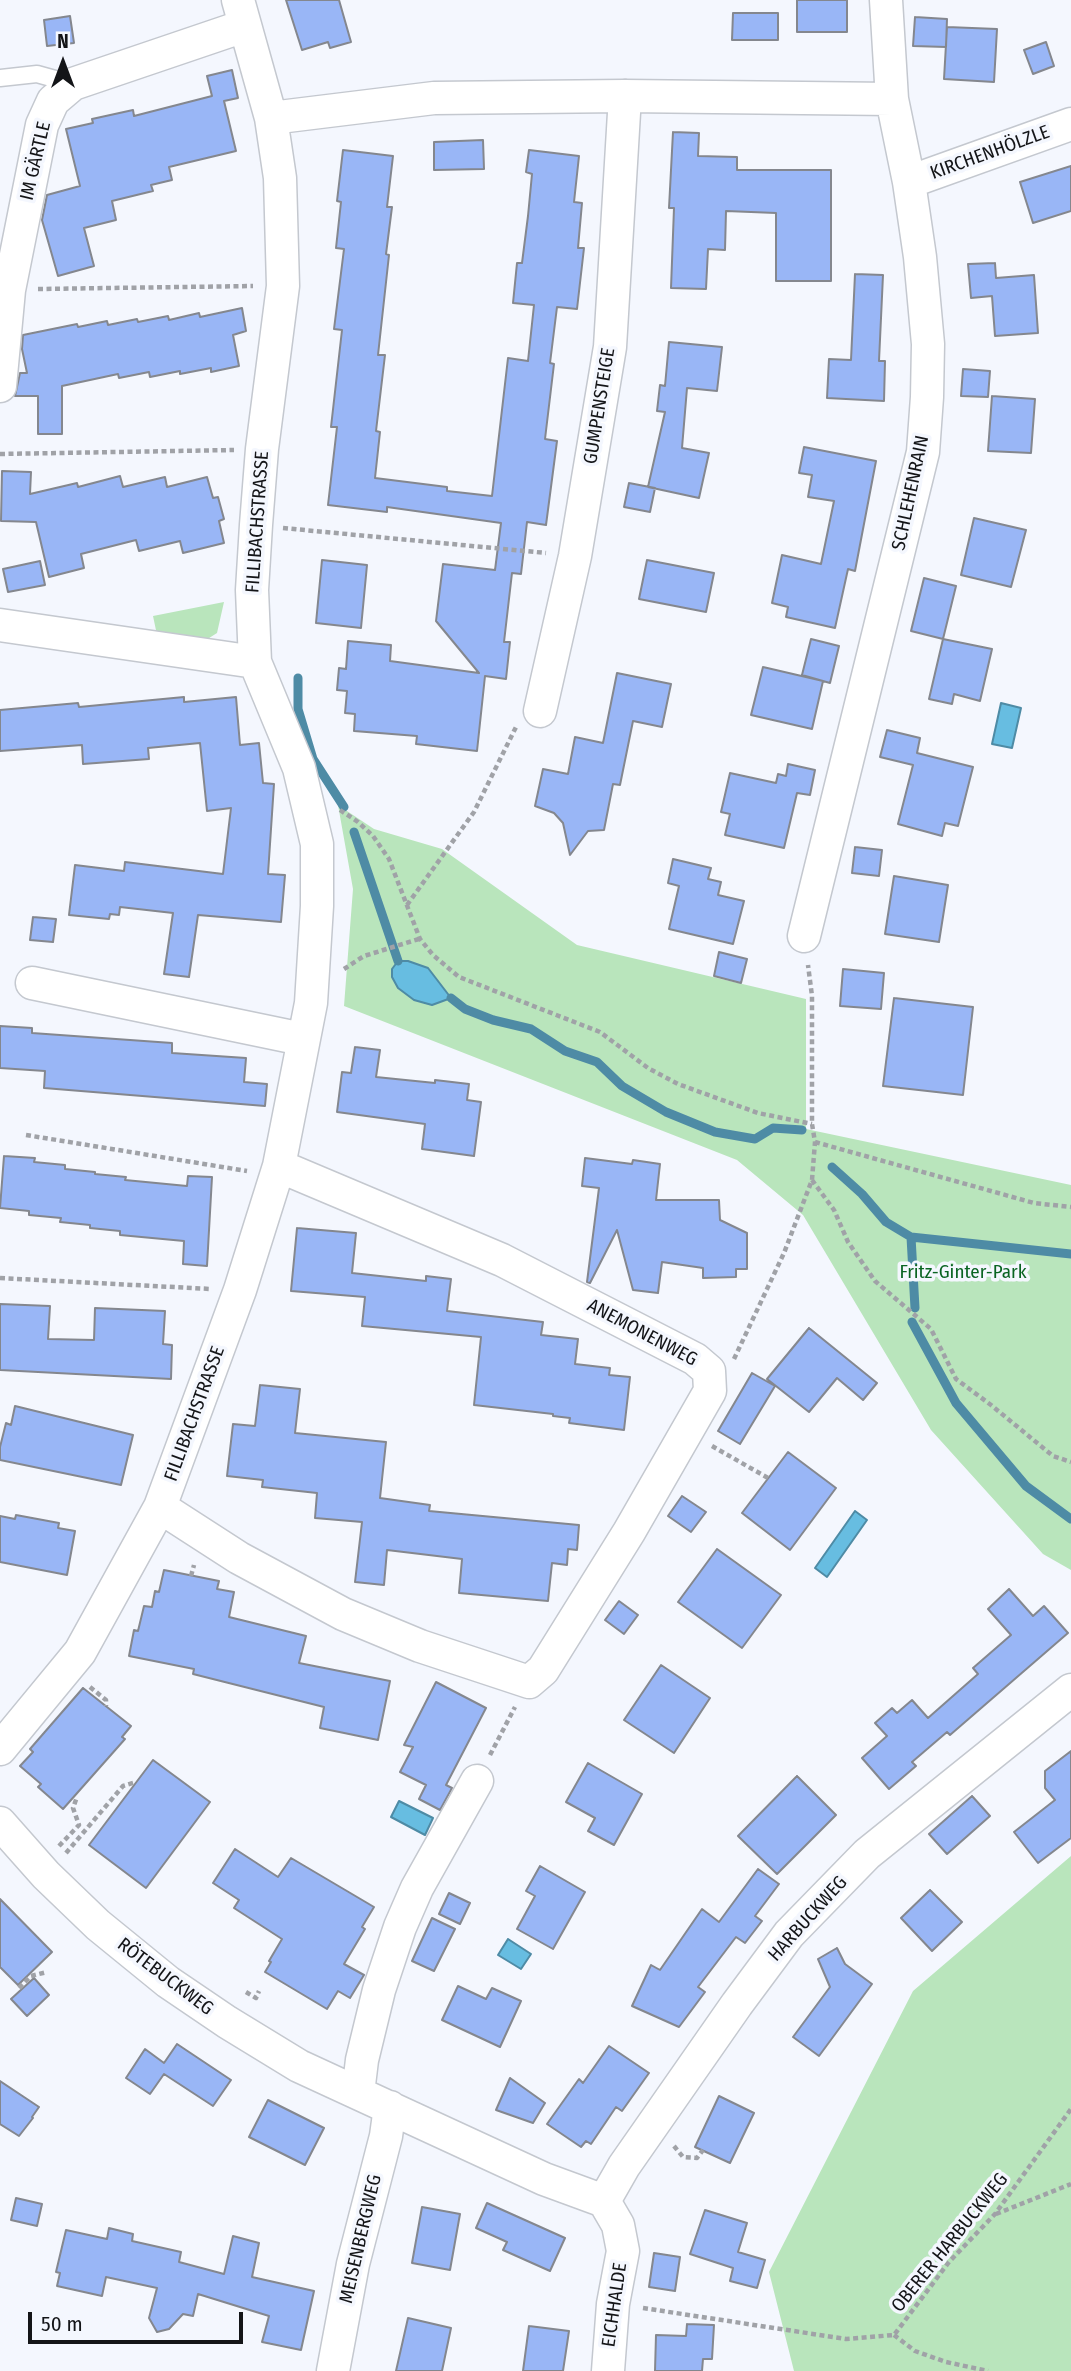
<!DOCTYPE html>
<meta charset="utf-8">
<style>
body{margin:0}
#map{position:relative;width:1071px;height:2371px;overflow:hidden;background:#f4f7fe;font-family:"Fira Sans Condensed",sans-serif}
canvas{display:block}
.north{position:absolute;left:28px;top:28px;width:70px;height:70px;-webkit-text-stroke:5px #f4f7fe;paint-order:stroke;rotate:0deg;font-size:19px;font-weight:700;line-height:28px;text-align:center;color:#141518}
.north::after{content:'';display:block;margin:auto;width:24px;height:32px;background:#141518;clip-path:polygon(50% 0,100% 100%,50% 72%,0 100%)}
.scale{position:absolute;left:28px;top:2312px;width:215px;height:32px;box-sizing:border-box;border:4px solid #141518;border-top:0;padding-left:9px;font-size:21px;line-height:24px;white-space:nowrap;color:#141518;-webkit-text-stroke:5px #f4f7fe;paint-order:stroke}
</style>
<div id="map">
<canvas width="1071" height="2371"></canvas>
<div class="north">N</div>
<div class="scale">50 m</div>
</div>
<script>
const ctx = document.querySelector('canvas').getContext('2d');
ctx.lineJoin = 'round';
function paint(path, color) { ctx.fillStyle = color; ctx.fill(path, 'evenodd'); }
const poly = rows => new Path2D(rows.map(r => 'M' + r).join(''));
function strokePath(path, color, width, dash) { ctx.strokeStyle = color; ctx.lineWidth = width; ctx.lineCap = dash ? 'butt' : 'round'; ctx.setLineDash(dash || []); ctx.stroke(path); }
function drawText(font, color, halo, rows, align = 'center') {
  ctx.font = font + ' "Fira Sans Condensed",sans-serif'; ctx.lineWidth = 7; ctx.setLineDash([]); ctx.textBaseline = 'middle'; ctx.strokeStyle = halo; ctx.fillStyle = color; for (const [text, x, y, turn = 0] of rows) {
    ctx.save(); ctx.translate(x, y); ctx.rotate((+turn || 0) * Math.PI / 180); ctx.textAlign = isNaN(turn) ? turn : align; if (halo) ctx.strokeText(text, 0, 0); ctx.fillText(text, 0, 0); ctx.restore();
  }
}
paint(poly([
 [224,602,217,633,206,640,157,635,153,616],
 [338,805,374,829,442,849,577,945,806,999,806,1129,1071,1185,1071,1570,1043,1554,931,1430,803,1215,737,1160,344,1006,353,889],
 [1071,1856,1071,2371,794,2371,769,2272,913,1991]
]), '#b9e5bc');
const water = poly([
 [1001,703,1021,708,1012,748,992,744,1001,703],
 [398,961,408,961,428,968,451,998,432,1005,414,1000,398,988,392,977,392,969,398,961],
 [855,1511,867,1520,827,1577,815,1568,855,1511],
 [399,1801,433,1818,425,1835,391,1817,399,1801],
 [508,1939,531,1954,521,1969,498,1955,508,1939]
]);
paint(water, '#67bde1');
strokePath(water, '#4e8ba5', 2);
strokePath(poly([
 [298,678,298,709,313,759,344,807],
 [354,832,398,961],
 [451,998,465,1009,493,1020,531,1029,565,1051,597,1062,622,1086,666,1112,715,1132,755,1139,773,1128,802,1130],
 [832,1167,862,1194,886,1222,911,1237,1071,1254],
 [911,1237,915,1308],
 [912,1322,956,1403,1026,1486,1071,1519]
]), '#4e8ba5', 9);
const building = poly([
 [286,0,339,0,351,42,330,48,328,42,302,50,286,0],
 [797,0,847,0,847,32,797,32,797,0],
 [733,13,778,13,778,40,732,40,733,13],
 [70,16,74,43,47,46,44,20,70,16],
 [915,17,947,19,946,47,913,46,915,17],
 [947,27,997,29,994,82,944,79,947,27],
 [1046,42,1054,66,1033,74,1024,50,1046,42],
 [232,70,238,98,224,101,236,151,169,167,172,180,151,185,153,191,112,201,116,220,84,228,94,266,58,276,42,220,47,195,80,186,66,129,93,123,92,119,133,110,134,116,212,96,207,76,232,70],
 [673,132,699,133,698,156,737,157,737,170,831,170,831,281,776,281,776,213,726,211,725,250,708,249,706,289,671,288,674,208,669,208,673,132],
 [483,140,484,169,434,170,434,142,483,140],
 [343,150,393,156,387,207,392,207,386,254,389,255,378,355,385,355,376,431,380,432,375,478,447,487,447,491,492,496,508,358,528,361,534,305,513,303,517,263,522,263,528,216,532,174,526,172,529,150,579,156,574,202,582,203,578,248,584,248,577,309,557,307,550,363,554,364,545,439,557,441,546,525,527,522,521,574,512,573,504,642,510,642,506,679,485,676,477,751,416,744,417,736,354,731,355,714,345,713,347,691,337,690,339,668,346,669,348,641,391,645,390,661,479,673,436,621,443,564,495,570,501,523,387,507,387,512,328,505,337,427,331,427,342,330,334,329,344,249,336,248,341,202,337,201,343,150],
 [1071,166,1071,211,1033,223,1020,182,1071,166],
 [995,263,996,278,1034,275,1038,333,995,336,992,296,971,298,968,264,995,263],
 [855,274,883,275,879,361,885,361,884,401,827,398,829,359,851,360,855,274],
 [242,308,246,331,233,335,239,366,211,372,211,368,180,374,180,371,150,377,149,372,119,378,118,374,62,386,62,434,38,434,38,396,15,396,20,373,27,373,22,349,23,335,77,324,78,327,107,321,108,325,137,319,138,322,168,316,169,320,199,313,200,317,242,308],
 [669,342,722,347,717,391,687,388,682,448,709,453,699,498,648,487,665,412,657,411,660,385,665,386,669,342],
 [963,369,990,371,988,397,961,396,963,369],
 [992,396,1035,399,1031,453,988,451,992,396],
 [804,447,876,461,855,571,848,569,835,628,786,617,788,607,772,603,782,555,821,564,834,501,808,497,812,475,799,473,804,447],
 [2,471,31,472,30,494,77,483,78,487,120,476,123,487,165,477,167,487,207,477,213,498,218,497,224,519,219,521,224,543,183,553,180,541,139,551,136,540,81,554,84,568,49,577,36,522,1,521,2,471],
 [629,483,655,488,650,512,624,507,629,483],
 [974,518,1026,530,1011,587,961,575,974,518],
 [322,560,367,565,361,628,316,623,322,560],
 [647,560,714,573,706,612,639,599,647,560],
 [40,561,45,585,8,592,3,569,40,561],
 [924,578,956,586,943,639,911,631,924,578],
 [811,639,839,646,830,683,802,675,811,639],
 [943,639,992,649,980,701,954,694,952,704,929,699,943,639],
 [763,667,823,681,812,729,751,715,763,667],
 [617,673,671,684,662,727,633,721,620,785,613,784,604,830,588,831,570,855,563,823,554,813,535,806,543,769,568,774,575,737,603,743,617,673],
 [184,697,184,702,236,697,240,745,259,743,263,783,274,784,268,874,285,875,281,922,198,915,189,977,164,974,173,913,120,907,119,915,110,914,109,919,69,915,75,865,124,871,125,862,223,874,231,808,207,811,200,743,148,748,149,759,83,764,82,745,0,751,0,710,78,703,79,707,184,697],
 [887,730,920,738,917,753,973,767,958,826,945,823,942,836,898,824,913,765,880,757,887,730],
 [788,764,815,770,810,795,797,793,784,848,725,835,730,814,721,812,730,773,776,783,778,774,786,776,788,764],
 [855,847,882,850,879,876,852,873,855,847],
 [673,859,711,868,708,879,721,882,718,895,744,901,733,944,669,929,679,886,668,883,673,859],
 [894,876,948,885,939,942,885,934,894,876],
 [33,917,56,919,53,942,30,940,33,917],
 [719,952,747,959,741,983,714,976,719,952],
 [843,969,884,973,881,1009,840,1006,843,969],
 [894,998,973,1007,963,1095,883,1086,894,998],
 [0,1026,32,1028,32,1033,172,1043,172,1053,246,1058,244,1082,267,1084,265,1106,44,1088,45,1071,0,1068,0,1026],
 [355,1047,380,1050,376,1077,435,1083,435,1080,469,1084,467,1100,481,1102,474,1156,422,1149,425,1124,337,1112,342,1072,351,1073,355,1047],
 [4,1156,35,1158,34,1162,65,1165,65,1169,95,1172,95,1174,126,1177,125,1180,187,1186,188,1176,212,1177,207,1266,183,1264,184,1241,120,1235,120,1231,90,1228,90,1225,60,1222,61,1218,29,1215,29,1211,0,1208,4,1156],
 [585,1158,632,1164,633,1160,660,1164,656,1200,719,1200,720,1220,747,1233,747,1269,736,1269,736,1277,703,1278,703,1268,662,1262,658,1293,633,1290,617,1230,590,1283,587,1282,599,1188,582,1186,585,1158],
 [297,1228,356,1233,352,1273,426,1281,426,1276,451,1279,447,1311,543,1322,541,1335,578,1339,575,1364,610,1368,609,1375,630,1377,624,1430,569,1423,570,1418,553,1416,553,1414,474,1405,481,1337,362,1326,365,1297,291,1291,297,1228],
 [0,1304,50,1306,48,1339,94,1340,95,1308,165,1311,163,1344,172,1345,171,1379,0,1370,0,1304],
 [809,1328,877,1383,863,1400,837,1378,809,1412,767,1379,809,1328],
 [752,1373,775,1386,740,1444,718,1431,752,1373],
 [260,1385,300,1389,295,1433,386,1442,380,1498,430,1505,429,1511,579,1525,577,1550,568,1549,567,1565,552,1563,548,1601,459,1593,462,1559,387,1550,384,1585,355,1582,362,1522,315,1518,317,1493,262,1487,263,1480,227,1476,233,1424,255,1426,260,1385],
 [15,1406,133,1435,121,1485,0,1460,0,1447,6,1423,11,1425,15,1406],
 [788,1452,836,1488,790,1550,742,1513,788,1452],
 [682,1496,706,1512,691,1532,668,1516,682,1496],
 [16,1515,59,1523,58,1528,75,1531,67,1575,0,1562,0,1516,15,1519,16,1515],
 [717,1549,781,1595,742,1648,678,1602,717,1549],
 [164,1570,219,1581,217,1589,234,1592,229,1617,306,1636,299,1663,390,1681,378,1740,320,1728,324,1707,193,1674,194,1669,129,1656,134,1630,138,1631,144,1606,152,1607,155,1591,159,1592,164,1570],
 [1009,1589,1033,1616,1044,1606,1068,1633,950,1735,947,1732,912,1762,916,1766,889,1789,862,1758,887,1736,875,1723,892,1708,897,1713,912,1700,928,1718,978,1674,973,1668,1011,1635,988,1609,1009,1589],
 [619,1601,638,1615,624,1634,605,1620,619,1601],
 [661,1665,710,1698,674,1753,624,1720,661,1665],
 [436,1682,486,1708,446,1785,452,1788,440,1810,419,1799,426,1785,400,1772,413,1747,404,1745,436,1682],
 [83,1688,131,1726,122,1737,125,1739,63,1809,38,1787,41,1784,20,1766,33,1752,30,1749,83,1688],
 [1071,1751,1071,1838,1038,1863,1014,1832,1055,1800,1045,1788,1045,1771,1071,1751],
 [153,1760,210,1802,146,1888,89,1845,153,1760],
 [588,1763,642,1794,614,1845,588,1831,595,1818,566,1802,588,1763],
 [797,1776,836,1815,777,1874,738,1836,797,1776],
 [972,1796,990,1816,947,1854,929,1834,972,1796],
 [235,1849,278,1877,291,1858,374,1907,362,1927,365,1929,344,1964,364,1975,350,1998,338,1991,327,2009,265,1972,271,1962,269,1961,282,1939,234,1908,239,1900,213,1883,235,1849],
 [540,1866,585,1892,553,1949,517,1929,535,1896,526,1891,540,1866],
 [758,1869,779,1884,755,1916,762,1921,745,1943,736,1937,698,1987,705,1992,679,2027,632,2006,651,1965,660,1970,702,1909,719,1922,758,1869],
 [930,1890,962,1922,932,1951,901,1918,930,1890],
 [449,1893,470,1903,460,1924,439,1914,449,1893],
 [0,1899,52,1952,18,1985,0,1967,0,1899],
 [432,1918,455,1929,434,1971,412,1961,432,1918],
 [837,1948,845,1964,872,1984,819,2056,793,2037,830,1987,818,1959,837,1948],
 [34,1978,49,1995,27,2016,11,1999,34,1978],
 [458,1986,486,1999,492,1988,521,2001,500,2047,442,2020,458,1986],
 [177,2044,231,2080,213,2106,164,2074,150,2094,126,2078,145,2049,164,2063,177,2044],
 [609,2046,649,2073,622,2111,616,2107,591,2144,586,2141,581,2147,547,2124,579,2079,583,2083,609,2046],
 [510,2078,545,2103,533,2123,496,2110,510,2078],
 [0,2081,39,2107,32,2117,33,2118,19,2136,0,2124,0,2081],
 [719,2096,754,2113,730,2163,695,2147,719,2096],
 [268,2100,324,2128,305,2165,249,2137,268,2100],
 [16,2198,42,2204,37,2226,11,2220,16,2198],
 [487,2203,565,2238,550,2271,503,2250,507,2242,476,2228,487,2203],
 [422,2207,460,2214,450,2270,412,2263,422,2207],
 [705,2210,747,2223,738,2252,765,2260,757,2288,730,2281,733,2268,690,2254,705,2210],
 [109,2228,133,2234,132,2241,181,2252,179,2262,224,2274,233,2236,259,2243,252,2277,314,2291,301,2350,262,2342,269,2316,198,2294,193,2316,183,2314,169,2329,157,2332,149,2318,157,2288,106,2277,102,2296,57,2286,60,2273,56,2272,66,2230,107,2239,109,2228],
 [654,2253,680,2257,675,2291,649,2287,654,2253],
 [408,2318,451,2328,442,2371,396,2371,408,2318],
 [687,2324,714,2325,712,2359,703,2359,702,2371,655,2371,656,2335,686,2336,687,2324],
 [529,2326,569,2331,563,2371,523,2371,529,2326]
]);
paint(building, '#99b6f6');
strokePath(building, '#84878e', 2);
const service = poly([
 [0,78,37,74,73,84]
]);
const minor = poly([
 [271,118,434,98,625,96,892,99],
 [909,182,1071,124],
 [0,386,9,290,42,125,53,101,73,84,244,26],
 [0,625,255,662],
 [540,711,575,556,610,347,625,96],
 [804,936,923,452,927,397,928,344,920,257,909,182,892,99,886,0],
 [32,983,302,1039],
 [160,1507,239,1558,343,1614,420,1646,529,1682,543,1670,629,1532,710,1391,709,1371,695,1359,502,1260,279,1166],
 [0,1749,80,1652,160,1507,240,1290,279,1166,311,1003,317,906,317,844,299,768,255,662,252,590,256,525,262,449,283,286,280,178,271,118,238,0],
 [0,1823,46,1875,98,1925,168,1982,227,2022,299,2066,544,2179,604,2201],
 [358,2093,362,2060,379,1990,400,1927,417,1888,477,1781],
 [604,2201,624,2166,737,2004,789,1934,867,1854,1071,1690],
 [604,2201,618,2225,623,2251,613,2304,608,2371],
 [333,2371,353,2264,386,2136,390,2107]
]);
strokePath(service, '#c4c8cf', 19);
strokePath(minor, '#c4c8cf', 35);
strokePath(poly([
 [38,289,253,286],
 [0,454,234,450],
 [283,528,546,553],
 [340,810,358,822,373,836,389,859,420,939,433,955,459,977,600,1032,648,1068,678,1084,758,1113,812,1124],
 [407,905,474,812,516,727],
 [344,969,364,956,419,939],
 [26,1135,247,1171],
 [815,1142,1034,1203,1071,1207],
 [812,1180,834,1210,848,1242,875,1281,931,1329,956,1379,991,1405,1053,1456,1071,1462],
 [0,1278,211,1289],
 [734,1359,784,1253,812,1180,815,1142,812,1124,812,996,808,965],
 [712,1446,768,1478],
 [191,1576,194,1565],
 [90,1687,106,1700,106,1706],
 [490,1755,515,1707],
 [59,1846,79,1825,73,1808,77,1797],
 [66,1853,123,1786,136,1782],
 [19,1988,31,1976,47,1972],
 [246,1992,256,1998,259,1991],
 [674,2146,683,2157,697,2158,703,2150],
 [996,2214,1071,2184],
 [643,2308,846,2339,894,2335,949,2262,995,2214,1071,2109],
 [894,2335,915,2351,946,2362,988,2371]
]), '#a0a2a7', 4.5, [5, 3.5]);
strokePath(service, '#fff', 16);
strokePath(minor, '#fff', 32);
drawText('19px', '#141518', '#f4f7fe', [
 ["KIRCHENHÖLZLE",990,153,-20],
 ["IM GÄRTLE",36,161,-77],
 ["GUMPENSTEIGE",600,406,-81],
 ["SCHLEHENRAIN",911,493,-78],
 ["FILLIBACHSTRASSE",258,522,-86],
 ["ANEMONENWEG",642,1333,28],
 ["FILLIBACHSTRASSE",195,1414,-70],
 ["HARBUCKWEG",808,1919,-48],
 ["RÖTEBUCKWEG",165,1977,37],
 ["MEISENBERGWEG",361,2239,-77],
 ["OBERER HARBUCKWEG",950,2243,-51],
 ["EICHHALDE",615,2305,-82]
]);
drawText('19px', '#0a6422', '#f4f7fe', [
 ["Fritz-Ginter-Park",963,1273]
]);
</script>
